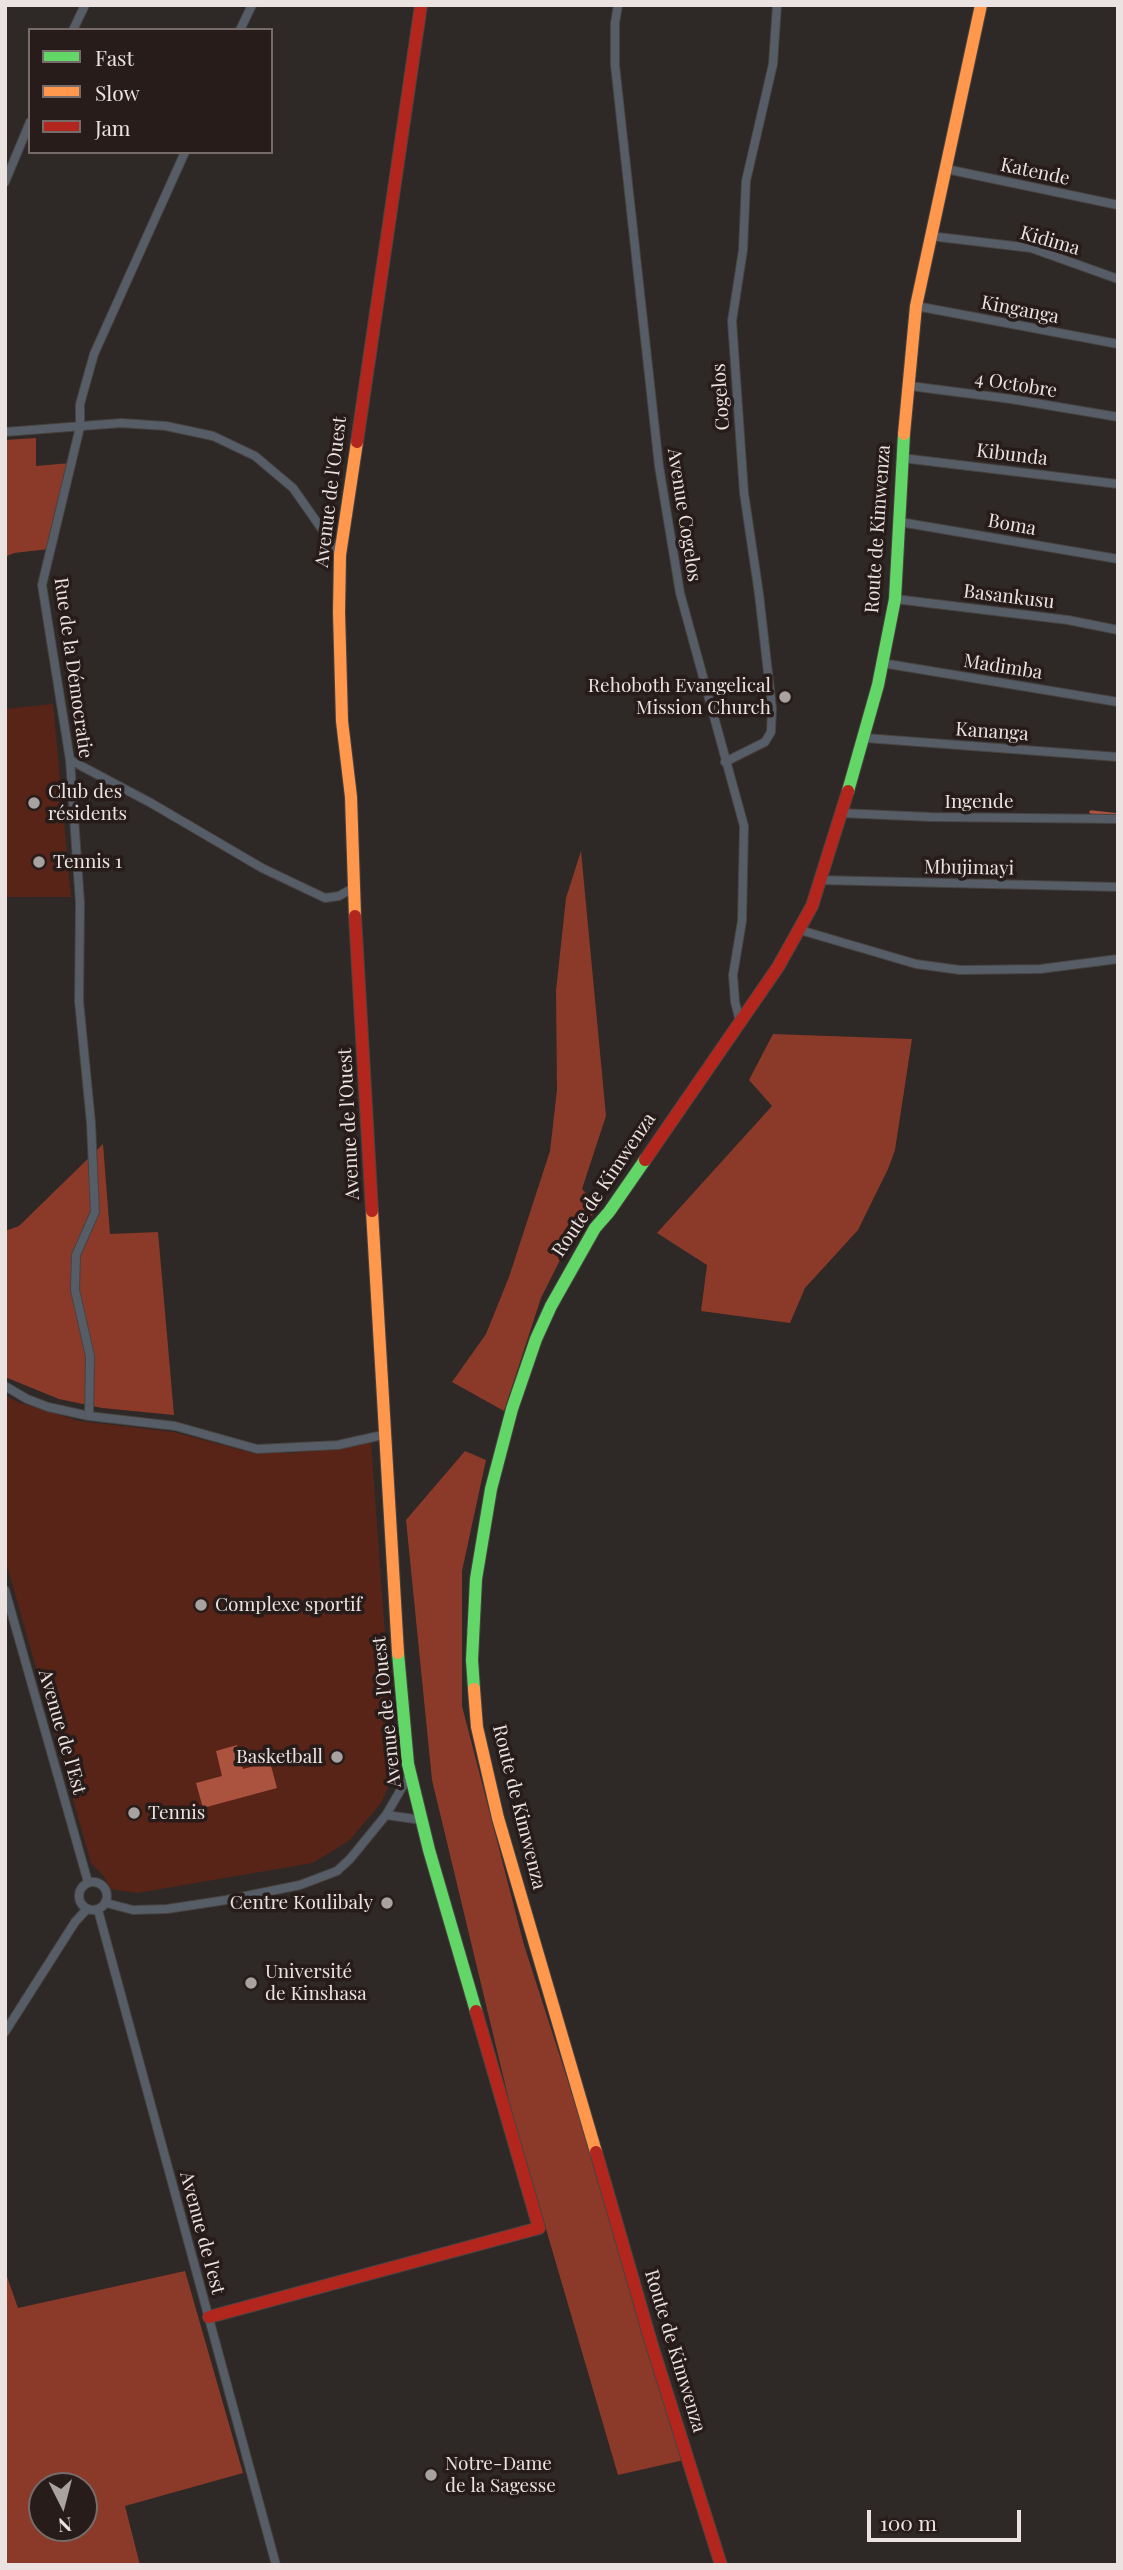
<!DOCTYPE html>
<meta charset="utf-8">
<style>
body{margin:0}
#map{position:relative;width:1123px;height:2570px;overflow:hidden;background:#2e2826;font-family:"Playfair Display",serif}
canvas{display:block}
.frame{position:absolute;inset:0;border:7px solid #eae3e1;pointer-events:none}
.legend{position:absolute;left:28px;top:28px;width:245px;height:126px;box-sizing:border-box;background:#271c1a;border:2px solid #756c6a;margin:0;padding:9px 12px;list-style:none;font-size:21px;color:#eae3e1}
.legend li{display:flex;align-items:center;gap:14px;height:35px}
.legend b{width:35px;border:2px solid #756c6a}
.north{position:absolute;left:28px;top:2472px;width:70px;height:70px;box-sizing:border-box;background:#271c1a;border:2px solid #756c6a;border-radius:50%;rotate:174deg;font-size:19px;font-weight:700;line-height:28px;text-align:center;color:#eae3e1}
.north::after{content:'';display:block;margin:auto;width:24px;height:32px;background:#a8a2a0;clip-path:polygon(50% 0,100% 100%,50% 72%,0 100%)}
.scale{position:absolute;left:867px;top:2510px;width:154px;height:32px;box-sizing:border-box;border:4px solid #eae3e1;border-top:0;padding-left:9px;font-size:21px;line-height:24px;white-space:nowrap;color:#eae3e1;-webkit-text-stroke:5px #271c1a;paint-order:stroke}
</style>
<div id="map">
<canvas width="1123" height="2570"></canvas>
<div class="frame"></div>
<ul class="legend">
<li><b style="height:9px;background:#63d668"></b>Fast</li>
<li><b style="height:9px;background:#ff974d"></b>Slow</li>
<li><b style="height:9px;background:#b3261e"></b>Jam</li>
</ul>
<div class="north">N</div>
<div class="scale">100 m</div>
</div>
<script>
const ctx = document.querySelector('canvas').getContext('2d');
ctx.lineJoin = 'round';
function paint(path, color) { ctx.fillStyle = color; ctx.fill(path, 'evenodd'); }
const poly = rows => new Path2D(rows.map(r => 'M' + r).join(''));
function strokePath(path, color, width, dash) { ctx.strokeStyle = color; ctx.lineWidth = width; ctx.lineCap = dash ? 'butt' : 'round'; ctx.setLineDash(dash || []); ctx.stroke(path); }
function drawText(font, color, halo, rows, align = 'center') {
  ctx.font = font + ' "Playfair Display",serif'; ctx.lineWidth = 7; ctx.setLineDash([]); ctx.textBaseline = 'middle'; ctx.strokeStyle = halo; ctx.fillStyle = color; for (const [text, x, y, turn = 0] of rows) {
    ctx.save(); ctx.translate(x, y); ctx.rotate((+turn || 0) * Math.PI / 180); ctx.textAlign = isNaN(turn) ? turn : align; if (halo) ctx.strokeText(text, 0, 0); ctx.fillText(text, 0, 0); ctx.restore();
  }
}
paint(poly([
 [53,704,71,897,5,897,5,709],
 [5,1396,20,1403,79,1421,173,1432,252,1453,292,1453,371,1442,395,1771,381,1803,350,1840,313,1863,137,1893,111,1889,103,1875,91,1863,5,1558]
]), '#592418');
paint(poly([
 [36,438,36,466,70,463,49,549,14,553,5,557,5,440],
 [581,851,606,1116,582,1189,599,1207,570,1240,541,1298,504,1411,452,1382,486,1334,509,1277,550,1151,557,1090,556,991,566,898],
 [773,1034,912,1039,895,1150,888,1169,858,1230,805,1288,790,1323,701,1311,707,1265,657,1233,772,1106,749,1080],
 [103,1144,110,1234,158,1232,174,1415,102,1408,59,1399,5,1377,5,1231,19,1226],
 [465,1451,486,1460,462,1571,462,1706,524,1945,627,2264,684,2460,618,2475,512,2113,432,1780,406,1520],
 [5,2271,18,2308,185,2271,243,2473,125,2506,140,2565,5,2565],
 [84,2486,84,2528,42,2528,42,2486]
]), '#8b3a29');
paint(poly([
 [237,1745,243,1769,270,1762,277,1788,203,1808,196,1783,222,1776,216,1751]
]), '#ab533f');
strokePath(poly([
 [1091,812,1118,815]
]), '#ab533f', 3.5);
const street = poly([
 [618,5,615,23,615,65,659,466,680,593,744,826,742,921,733,975,735,1002,740,1021],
 [73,30,85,5],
 [240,30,252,5],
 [946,169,1118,205],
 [5,182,30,122],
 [930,236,1031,248,1118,279],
 [916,306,1118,344],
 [910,386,1011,399,1118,417],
 [5,432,121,423,166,426,213,436,255,456,293,488,340,555],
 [902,458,1118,484],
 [900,522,1118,559],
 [895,599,1068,620,1118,630],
 [882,663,1118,702],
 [865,738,1118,757],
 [70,760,151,803,262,868,325,898,339,896,353,888],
 [725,762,765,742,771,732,772,708,759,594,744,493,732,321,743,250,746,181,773,64,777,5],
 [840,813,931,817,1118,819],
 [819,880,1118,887],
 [800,930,916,964,960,970,1040,969,1118,959],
 [5,1386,27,1399,48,1407,89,1416,175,1426,257,1449,338,1445,387,1434],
 [89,1416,90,1356,75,1290,76,1255,95,1212,91,1123,79,1001,80,903,70,760,42,585,80,427,80,404,94,354,185,152],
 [5,1590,88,1882],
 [386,1815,422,1820],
 '79 1896a14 14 0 1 1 28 0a14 14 0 1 1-28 0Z',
 [106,1903,133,1910,167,1909,226,1900,300,1885,337,1871,350,1859,386,1815,410,1774],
 [98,1910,276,2565],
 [5,2032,75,1922,87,1909]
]);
const fast = poly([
 [848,791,878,685,895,599,904,434],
 [398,1653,408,1764,429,1850,476,2011],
 [474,1689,472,1660,476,1579,491,1489,512,1409,536,1339,551,1306,595,1228,609,1212,645,1160]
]);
const slow = poly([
 [904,434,916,306,981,5],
 [355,916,351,797,342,721,339,612,340,555,357,442],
 [372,1211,398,1653],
 [474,1689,477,1727,498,1818,596,2152]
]);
const jam = poly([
 [357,442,421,5],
 [355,916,372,1211],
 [645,1160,778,967,812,906,848,791],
 [596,2152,651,2342,721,2565],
 [209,2317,539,2228,476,2011]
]);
strokePath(street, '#474341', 10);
strokePath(fast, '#474341', 14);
strokePath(slow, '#474341', 14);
strokePath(jam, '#474341', 14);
strokePath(street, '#575d66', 8);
strokePath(fast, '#63d668', 12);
strokePath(slow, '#ff974d', 12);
strokePath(jam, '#b3261e', 12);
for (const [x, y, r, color] of [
 [785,697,7,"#a8a2a0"],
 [34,803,7,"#a8a2a0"],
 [39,862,7,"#a8a2a0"],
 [201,1605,7,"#a8a2a0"],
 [337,1757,7,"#a8a2a0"],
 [134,1813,7,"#a8a2a0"],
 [387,1903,7,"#a8a2a0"],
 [251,1983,7,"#a8a2a0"],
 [431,2475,7,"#a8a2a0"]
]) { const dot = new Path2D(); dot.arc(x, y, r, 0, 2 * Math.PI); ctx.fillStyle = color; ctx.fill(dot); strokePath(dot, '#271c1a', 2.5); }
drawText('19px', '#eae3e1', '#271c1a', [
 ["Katende",1035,172,12],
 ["Kidima",1050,241,16],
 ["Kinganga",1020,310,11],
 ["4 Octobre",1016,385,9],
 ["Cogelos",721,397,-94],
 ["Kibunda",1012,455,7],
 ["Avenue de l'Ouest",331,492,-83],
 ["Avenue Cogelos",684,515,81],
 ["Boma",1012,525,10],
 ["Route de Kimwenza",878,529,-86],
 ["Basankusu",1009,597,7],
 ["Madimba",1003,667,9],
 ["Rue de la Démocratie",73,668,82],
 ["Kananga",992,732,4],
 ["Ingende",979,802],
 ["Mbujimayi",969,868,1],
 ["Avenue de l'Ouest",349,1124,-93],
 ["Route de Kimwenza",604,1185,-56],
 ["Avenue de l'Ouest",387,1712,-96],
 ["Avenue de l'Est",62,1732,74],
 ["Route de Kimwenza",519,1807,76],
 ["Avenue de l'est",202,2233,75],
 ["Route de Kimwenza",675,2351,73]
]);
drawText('19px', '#eae3e1', '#271c1a', [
 ["Rehoboth Evangelical",771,686,"right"],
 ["Mission Church",771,708,"right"],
 ["Club des",48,792],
 ["résidents",48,814],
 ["Tennis 1",53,862],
 ["Complexe sportif",215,1605],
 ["Basketball",323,1757,"right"],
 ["Tennis",148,1813],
 ["Centre Koulibaly",373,1903,"right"],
 ["Université",265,1972],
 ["de Kinshasa",265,1994],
 ["Notre-Dame",445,2464],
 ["de la Sagesse",445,2486]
], 'left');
</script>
